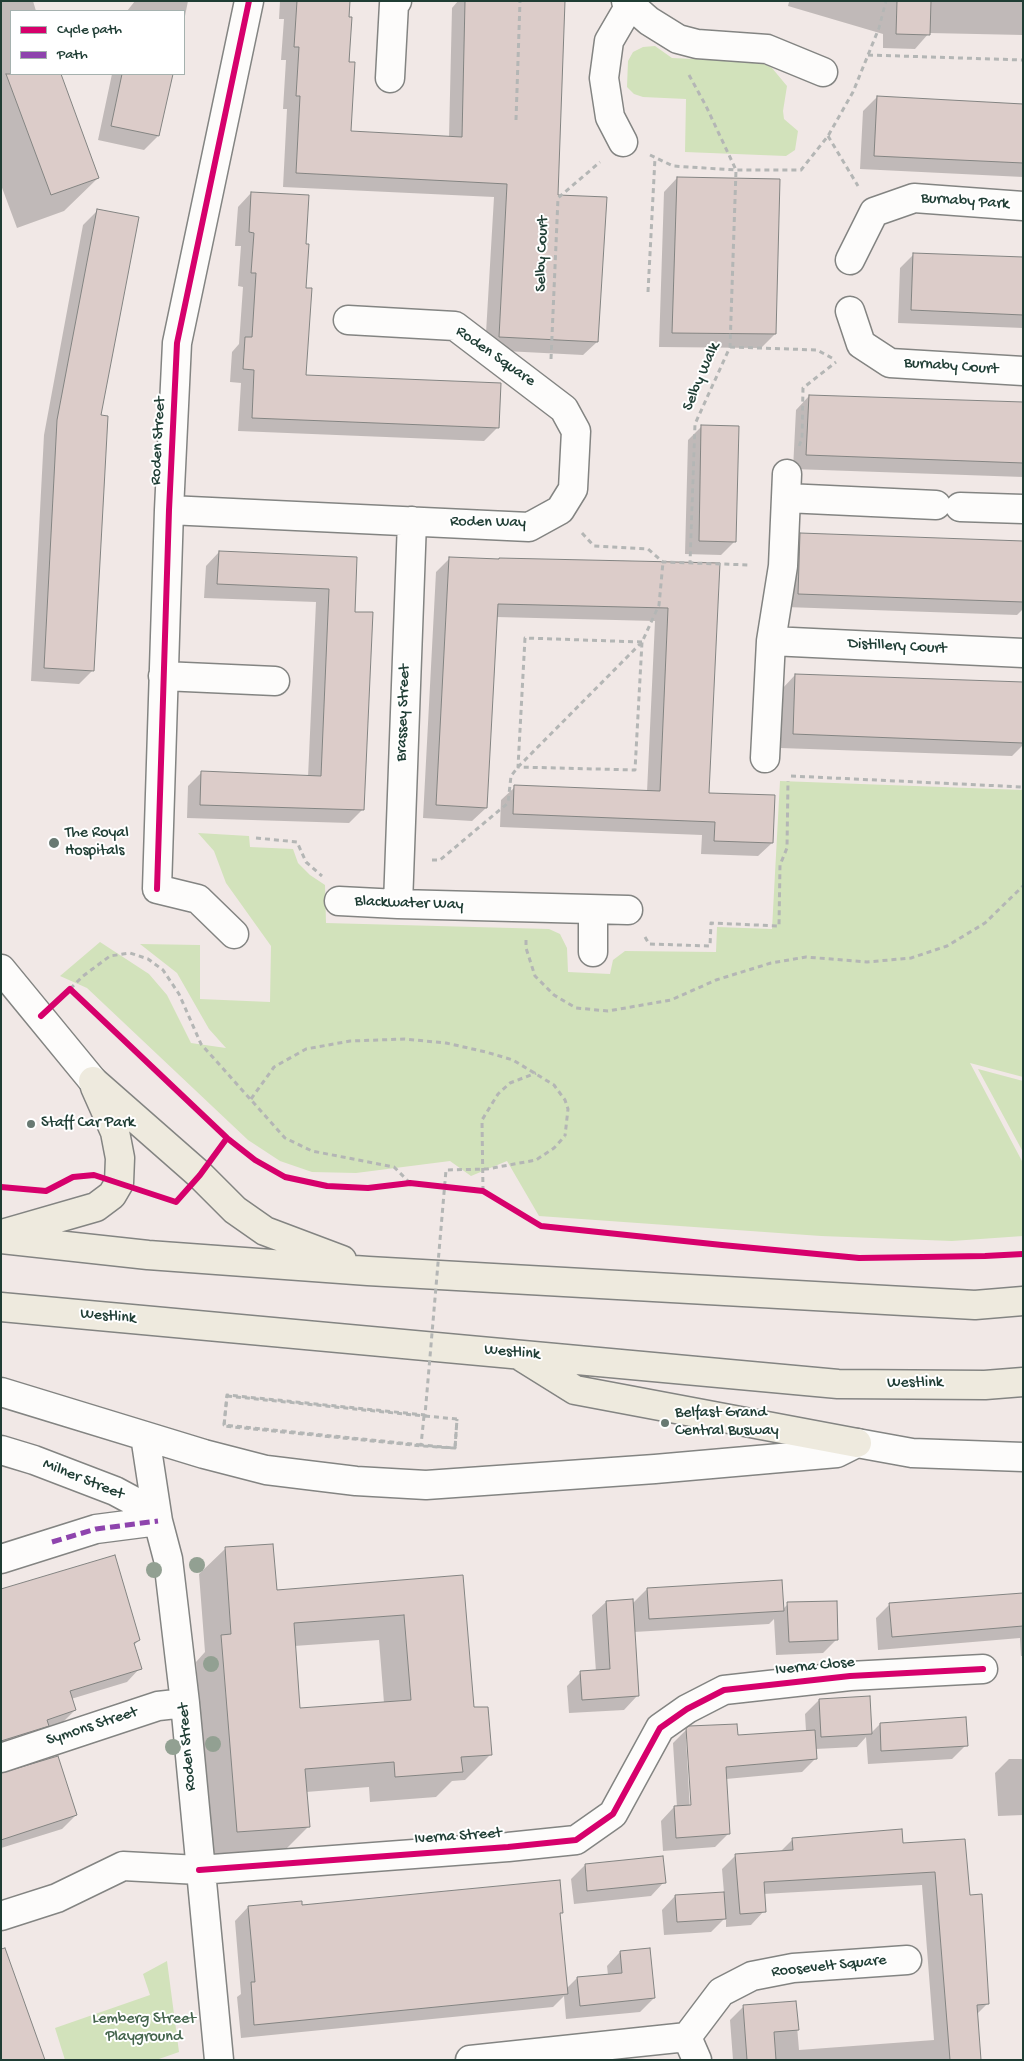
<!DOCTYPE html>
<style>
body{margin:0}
#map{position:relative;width:1024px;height:2061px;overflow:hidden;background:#f1e8e6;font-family:"Gochi Hand",sans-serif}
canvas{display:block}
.frame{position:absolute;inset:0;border:2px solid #1f3d34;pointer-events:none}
.legend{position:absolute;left:10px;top:10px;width:175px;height:65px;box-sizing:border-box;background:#fff;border:1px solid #a5b1ae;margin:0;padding:6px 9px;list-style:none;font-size:15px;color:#1f3d34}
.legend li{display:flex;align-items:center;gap:10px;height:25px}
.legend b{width:25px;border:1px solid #a5b1ae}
</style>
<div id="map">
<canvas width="1024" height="2061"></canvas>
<div class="frame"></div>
<ul class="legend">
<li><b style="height:6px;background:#d6006c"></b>Cycle path</li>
<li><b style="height:6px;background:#8e44ad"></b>Path</li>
</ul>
</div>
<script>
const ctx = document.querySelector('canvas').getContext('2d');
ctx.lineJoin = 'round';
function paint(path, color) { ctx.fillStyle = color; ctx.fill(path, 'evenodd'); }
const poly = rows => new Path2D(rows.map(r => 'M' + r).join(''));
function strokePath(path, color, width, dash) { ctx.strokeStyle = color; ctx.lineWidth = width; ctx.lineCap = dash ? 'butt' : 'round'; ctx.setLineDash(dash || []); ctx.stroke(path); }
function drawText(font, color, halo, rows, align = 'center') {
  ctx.font = font + ' "Gochi Hand",sans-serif'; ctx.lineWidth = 4; ctx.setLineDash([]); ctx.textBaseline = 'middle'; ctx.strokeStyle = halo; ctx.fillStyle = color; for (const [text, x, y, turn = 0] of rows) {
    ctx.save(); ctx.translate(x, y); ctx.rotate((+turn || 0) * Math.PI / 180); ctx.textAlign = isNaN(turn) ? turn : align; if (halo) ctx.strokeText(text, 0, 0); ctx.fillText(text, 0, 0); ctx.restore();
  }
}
paint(poly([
 [655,46,672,58,760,62,772,68,787,86,783,111,784,119,798,131,795,150,786,156,685,152,686,99,643,97,634,94,627,87,628,61,633,52,643,47],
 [780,781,1023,790,1023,1077,970,1063,1023,1163,1023,1236,952,1241,821,1236,539,1216,507,1161,471,1176,450,1161,356,1173,312,1172,280,1161,248,1140,87,988,60,976,100,942,149,974,167,995,191,1043,226,1048,209,1029,177,973,140,944,200,945,200,999,270,1002,271,946,226,883,214,851,198,833,249,836,250,847,293,849,298,863,310,875,325,885,326,923,549,929,560,934,567,948,568,972,610,974,613,960,625,951,716,952,717,927,772,929],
 [978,1069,1023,1081,1023,1152],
 [167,1961,179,2052,156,2060,65,2060,55,2028,150,1995,143,1974]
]), '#d2e2bb');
paint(poly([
 [1,1,33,1,36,11,11,11,11,74,59,74,98,178,64,211,17,228,1,185],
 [135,1,188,1,184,21,184,11,127,11],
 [280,1,349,1,350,132,449,137,452,8,458,1,563,1,556,196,597,342,583,355,485,350,494,197,283,187,287,109,283,109,286,60,281,60,284,19,279,19],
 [786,1,1023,1,1023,35,929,33,915,49,883,48,883,34,788,6,789,2],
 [112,74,172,74,158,136,144,150,98,140],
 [877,97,1023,104,1023,177,860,169,863,111],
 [677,178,775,334,761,348,659,347,664,192],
 [251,193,305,290,305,376,498,427,484,441,238,431,241,383,230,382,232,352,239,344,243,287,238,286,241,246,235,246,238,207],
 [97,211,100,417,93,670,79,684,31,681,44,435,83,225],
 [914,254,1023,258,1023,328,898,323,900,268],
 [809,396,1023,403,1023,477,793,469,796,410],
 [702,426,735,541,721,555,685,554,688,440],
 [801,534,1023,542,1023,609,1017,615,785,607,787,548],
 [219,552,356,558,354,613,363,809,349,823,187,818,188,786,202,772,308,777,316,602,204,598,206,566],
 [450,558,718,564,708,794,772,843,758,856,701,854,702,835,500,827,501,800,515,787,647,792,655,621,496,617,486,808,472,821,423,818,436,572],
 [795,675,1023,683,1023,745,1012,756,780,748,782,689],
 [272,1545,276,1591,462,1577,473,1709,491,1754,465,1780,452,1781,436,1797,370,1802,369,1787,306,1792,309,1826,283,1852,212,1857,196,1662,205,1652,199,1574,225,1549],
 [379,1640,384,1703,299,1709,294,1646],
 [647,1589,783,1609,788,1604,837,1639,823,1653,776,1655,774,1619,769,1624,634,1632,637,1696,624,1710,569,1713,567,1686,581,1672,596,1672,592,1615,606,1602,632,1604],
 [1,1590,139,1640,133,1646,140,1668,127,1682,71,1699,75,1710,61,1724,43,1730,1,1750],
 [1023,1594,1023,1656,1021,1656,1020,1638,878,1650,876,1618,889,1605],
 [819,1700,871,1733,880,1724,966,1745,952,1759,868,1764,866,1737,857,1747,815,1749,816,1758,802,1772,726,1779,729,1833,715,1847,663,1851,661,1821,674,1807,677,1807,673,1743,687,1729,737,1736,806,1731,805,1714],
 [686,1739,688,1739,692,1811,690,1811],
 [1009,1759,1023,1759,1023,1815,998,1816,995,1773],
 [1,1774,76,1815,62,1829,1,1848],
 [793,1839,902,1845,968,1896,987,2004,976,2015,979,2060,733,2060,730,2020,744,2006,795,2002,799,2050,934,2040,922,1885,763,1894,764,1911,751,1925,726,1927,726,1917,711,1932,664,1935,662,1910,675,1896,724,1893,722,1869,736,1855,780,1852],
 [585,1865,664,1882,651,1896,574,1904,571,1879],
 [301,1906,561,1912,559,1914,566,1989,577,1978,608,1975,607,1966,620,1952,654,1998,640,2012,566,2019,564,1996,553,2007,241,2038,237,1997,241,1994,235,1921,248,1907]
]), '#0003');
const building = poly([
 [297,1,350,1,349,17,352,17,349,62,355,62,351,131,462,137,465,1,565,1,558,195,607,197,598,342,499,337,507,184,296,173,300,96,296,96,299,47,294,47,297,1],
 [897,1,931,1,930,35,896,34,897,1],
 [6,74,61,74,99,178,51,195,6,74],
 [122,74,173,74,159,136,111,126,122,74],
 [877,96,1023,104,1023,163,874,156,877,96],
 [677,177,780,179,776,334,672,333,677,177],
 [251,192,309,195,306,244,309,244,306,288,312,288,306,375,501,383,499,428,252,418,254,370,243,369,245,337,252,337,256,273,251,273,254,233,249,232,251,192],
 [97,209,139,217,101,415,108,416,94,671,44,668,57,420,97,209],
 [913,253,1023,257,1023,315,911,310,913,253],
 [809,395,1023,402,1023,463,806,455,809,395],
 [701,425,739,426,736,542,699,541,701,425],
 [800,533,1023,541,1023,602,798,594,800,533],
 [219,551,357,557,355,612,373,612,364,810,200,805,201,771,321,776,329,589,217,584,219,551],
 [449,557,499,559,499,558,720,563,709,793,775,795,773,843,714,841,715,822,513,814,514,785,660,791,668,608,498,604,487,808,436,805,449,557],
 [795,674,1023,682,1023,743,793,734,795,674],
 [273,1544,277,1590,463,1575,474,1707,488,1707,492,1755,461,1757,463,1772,395,1777,394,1762,305,1769,310,1827,237,1832,221,1635,231,1634,225,1547,273,1544],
 [404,1615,411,1700,300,1708,294,1623,404,1615],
 [115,1555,140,1640,134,1643,142,1669,70,1691,76,1710,47,1720,49,1726,1,1741,1,1589,115,1555],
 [782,1580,784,1611,649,1619,647,1588,782,1580],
 [1023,1593,1023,1626,892,1637,889,1603,1023,1593],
 [633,1599,639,1696,582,1700,580,1671,610,1669,606,1601,633,1599],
 [837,1601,838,1640,789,1642,787,1602,837,1601],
 [870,1696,872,1734,821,1737,819,1699,870,1696],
 [966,1717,968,1746,881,1751,880,1723,966,1717],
 [737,1724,738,1735,815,1730,817,1759,726,1767,730,1834,676,1838,674,1806,691,1805,686,1728,689,1726,737,1724],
 [58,1756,77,1815,1,1840,1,1773,58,1756],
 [902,1829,903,1843,965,1839,970,1895,982,1894,985,1939,989,2004,977,2005,981,2060,950,2060,935,1872,764,1882,766,1912,740,1914,735,1854,793,1850,792,1838,902,1829],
 [663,1856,666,1883,587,1891,585,1864,663,1856],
 [560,1880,563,1913,560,1913,568,1994,254,2025,251,1982,255,1982,248,1906,302,1901,302,1905,560,1880],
 [724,1892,726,1919,677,1922,675,1895,724,1892],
 [5,1948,45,2060,1,2060,1,1949,5,1948],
 [650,1948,655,1998,580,2006,577,1977,622,1973,620,1951,650,1948],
 [796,2001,799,2030,774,2032,776,2060,747,2060,743,2005,796,2001]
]);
paint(building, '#dcccc9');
strokePath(building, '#838482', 1);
const minor = poly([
 [626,1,649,21,678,39,697,44,767,49,823,72],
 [390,78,394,4,397,1],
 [623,142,610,117,604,78,609,41,630,5],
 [850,260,874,212,914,198,1023,206],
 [850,311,861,344,890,363,1023,371],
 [786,498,936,505],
 [960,507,1023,509],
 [169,510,529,527,560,510,573,489,576,431,564,409,455,326,348,320],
 [771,641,1023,653],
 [163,676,275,681],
 [765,758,771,641,783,566,787,474],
 [339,901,398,904,628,910],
 [398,904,412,521],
 [593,910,593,952],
 [234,934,198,899,157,889,169,510,177,343,249,1],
 [1,969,93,1081],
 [1,1392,204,1454,266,1470,356,1481,426,1485,655,1469,837,1453,857,1443,912,1453,1023,1457],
 [145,1436,158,1521,168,1559,185,1703,219,2060],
 [1,1450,34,1460,115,1491,143,1506,158,1521],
 [1,1559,96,1529,158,1521],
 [1,1758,158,1706,185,1703],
 [1,1916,57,1898,123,1866,199,1870,508,1847,576,1840,613,1814,660,1728,687,1709,724,1690,850,1676,983,1669],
 [687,2037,721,1992,752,1976,793,1968,907,1960],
 [687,2037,697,2060],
 [470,2060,687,2037]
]);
const highway = poly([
 [93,1081,200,1175,235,1210,265,1231,342,1260],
 [2,1234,96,1207,112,1195,119,1183,120,1158,115,1132,95,1087],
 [1,1239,148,1255,368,1271,975,1305,1023,1301],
 [1,1307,838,1384,985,1385,1023,1382],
 [522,1357,575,1390,857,1443]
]);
strokePath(minor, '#838482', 31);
strokePath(highway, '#838482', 31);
strokePath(poly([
 [868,55,1023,60],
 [689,75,706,106,736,170,730,347,695,424,690,563],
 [516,120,520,1],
 [828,136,858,186],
 [650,155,673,166,736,170,801,170,828,136,853,92,879,28,886,1],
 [648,292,655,158],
 [730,347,817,350,832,358],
 [551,359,558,198,600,162],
 [799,446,802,439,803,388,836,362],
 [582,533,594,546,648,549,663,562,750,565],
 [642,642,525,638,518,767,635,770,642,642,659,605,663,562],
 [791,776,1023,787],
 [256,838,297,842,306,862,322,876],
 [432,860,440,860,508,803,511,776,518,767,642,642],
 [645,937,649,944,710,946,711,923,779,926,780,865,787,848,788,781],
 [526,940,526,948,535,976,554,995,576,1008,608,1011,671,1000,716,980,771,963,806,957,867,962,911,958,947,946,985,923,1023,886],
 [64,995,83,976,110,956,130,953,148,959,163,970,179,994,201,1044,285,1138,312,1151,394,1167,410,1183],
 [251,1099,274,1067,306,1049,350,1041,405,1039,446,1043,486,1052,513,1060,554,1085,565,1100,568,1109,565,1136],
 [483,1191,482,1120,498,1094,510,1083,536,1073],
 [227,1396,424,1416,421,1445,455,1448,423,1446,224,1426,227,1396],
 [425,1416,457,1419,455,1448]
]), '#b4b6b5', 3, [5, 4]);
strokePath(minor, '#fdfcfb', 28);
strokePath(highway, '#eeeade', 28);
strokePath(poly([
 [421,1445,224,1425,227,1395,425,1415,446,1170,487,1169,536,1160,554,1148,565,1136],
 [455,1448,457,1419]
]), '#b4b6b5', 3, [5, 4]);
strokePath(poly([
 [52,1542,96,1529,158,1521]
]), '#8e44ad', 5, [10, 5]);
strokePath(poly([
 [157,889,169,510,177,343,249,1],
 [41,1016,70,989,227,1138,255,1160,285,1177,327,1186,368,1188,410,1183,483,1191,541,1226,722,1245,859,1258,985,1256,1023,1254],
 [1,1187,46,1191,73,1177,94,1175,176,1202,200,1175,227,1138],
 [199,1870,508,1847,576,1840,613,1814,660,1728,687,1709,724,1690,850,1676,983,1669]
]), '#d6006c', 6);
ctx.fillStyle = '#92a092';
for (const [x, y] of [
 [197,1565],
 [154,1570],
 [211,1664],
 [213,1744],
 [173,1747]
]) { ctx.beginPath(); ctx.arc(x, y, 8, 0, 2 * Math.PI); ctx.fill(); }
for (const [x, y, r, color] of [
 [54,843,6,"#687972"],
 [31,1124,5,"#687972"],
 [665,1423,5,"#687972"]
]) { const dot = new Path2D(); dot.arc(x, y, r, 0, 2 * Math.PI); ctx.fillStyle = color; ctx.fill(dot); strokePath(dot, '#fff', 2); }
drawText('16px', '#1f3d34', '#fff', [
 ["Burnaby Park",965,202,4],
 ["Selby Court",543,254,-88],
 ["Roden Square",495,357,35],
 ["Burnaby Court",951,367,4],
 ["Selby Walk",702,377,-67],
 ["Roden Street",159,441,-87],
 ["Roden Way",488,523,1],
 ["Distillery Court",897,647,3],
 ["Brassey Street",404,713,-88],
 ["Blackwater Way",409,904,2],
 ["Westlink",108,1317,5],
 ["Westlink",512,1353,5],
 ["Westlink",915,1384],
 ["Milner Street",83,1480,22],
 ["Iverna Close",815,1667,-6],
 ["Symons Street",92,1727,-18],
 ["Roden Street",188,1747,-95],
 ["Iverna Street",458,1837,-4],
 ["Roosevelt Square",829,1967,-6]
]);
drawText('16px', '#1f3d34', '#fff', [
 ["The Royal",65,834],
 ["Hospitals",65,852],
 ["Staff Car Park",41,1124],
 ["Belfast Grand",675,1414],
 ["Central Busway",675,1432]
], 'left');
drawText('16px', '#45654d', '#fff', [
 ["Lemberg Street",144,2020],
 ["Playground",144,2038]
]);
</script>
